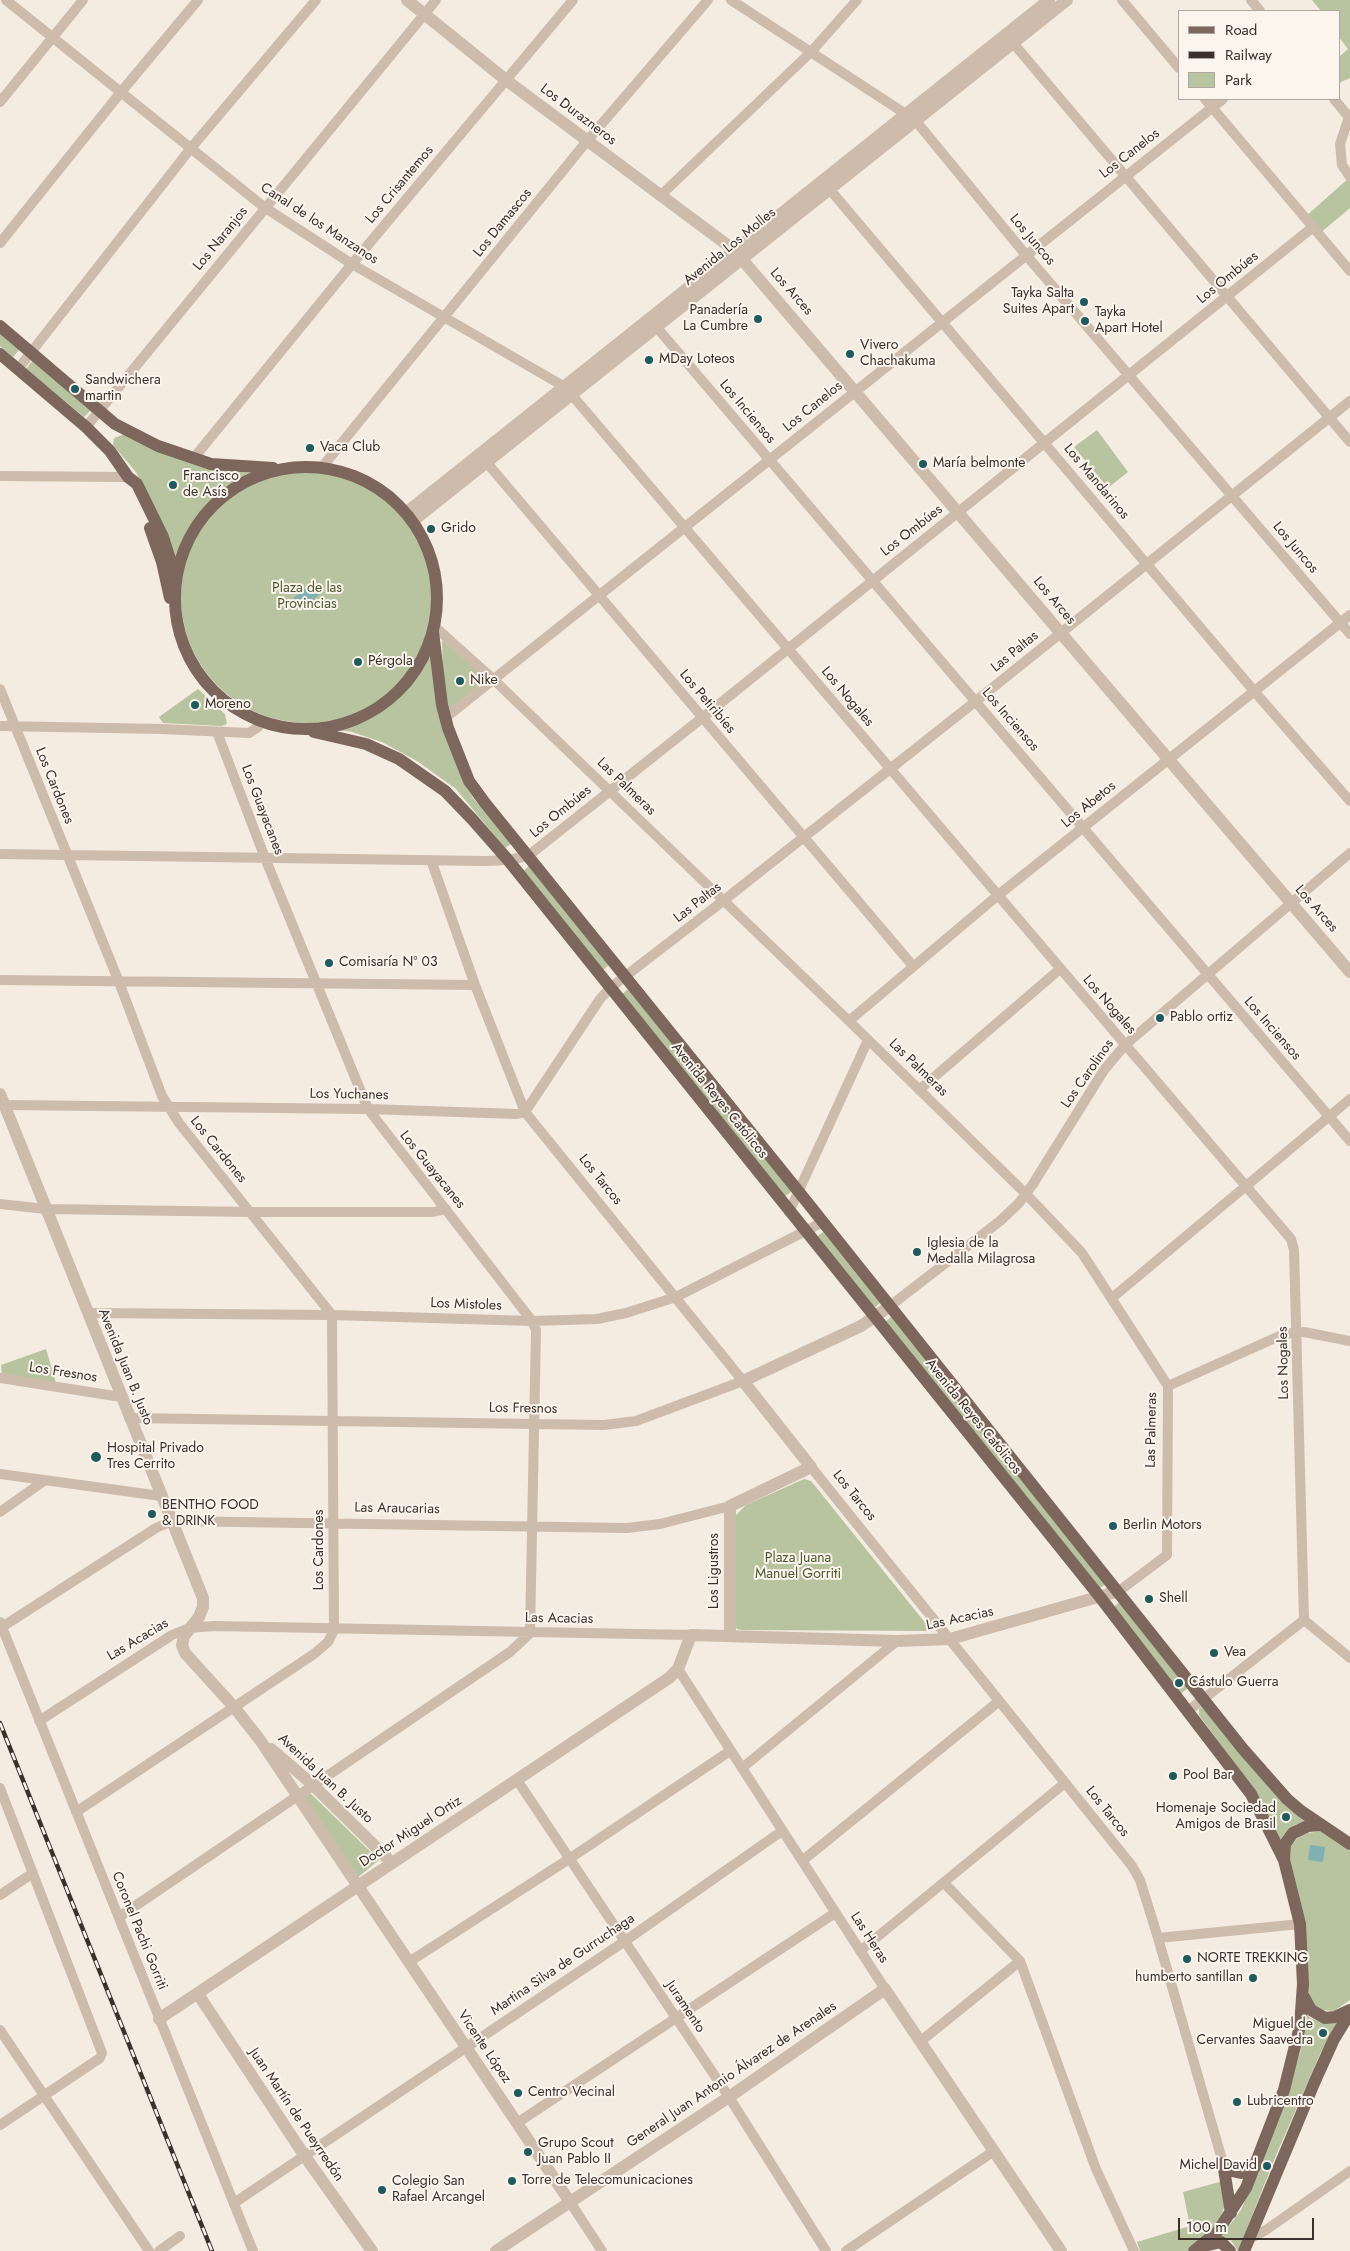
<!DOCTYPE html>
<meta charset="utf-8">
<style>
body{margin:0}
#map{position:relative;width:1350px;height:2251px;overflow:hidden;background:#f4ebe1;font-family:Jost,sans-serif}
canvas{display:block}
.legend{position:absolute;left:1178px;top:10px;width:162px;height:90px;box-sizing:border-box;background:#fbf5ee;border:1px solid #aea6a0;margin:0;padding:6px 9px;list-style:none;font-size:15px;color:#3b302b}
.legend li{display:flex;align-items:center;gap:10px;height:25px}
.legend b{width:25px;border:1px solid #aea6a0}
.scale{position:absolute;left:1178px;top:2218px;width:136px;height:22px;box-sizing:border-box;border:2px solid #3b302b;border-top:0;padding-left:6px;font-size:15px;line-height:18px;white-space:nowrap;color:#3b302b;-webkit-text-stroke:4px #fbf5ee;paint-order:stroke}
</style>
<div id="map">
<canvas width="1350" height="2251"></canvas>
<ul class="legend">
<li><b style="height:6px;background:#7d675c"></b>Road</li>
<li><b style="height:6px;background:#3b302b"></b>Railway</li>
<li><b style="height:14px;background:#b8c4a0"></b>Park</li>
</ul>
<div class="scale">100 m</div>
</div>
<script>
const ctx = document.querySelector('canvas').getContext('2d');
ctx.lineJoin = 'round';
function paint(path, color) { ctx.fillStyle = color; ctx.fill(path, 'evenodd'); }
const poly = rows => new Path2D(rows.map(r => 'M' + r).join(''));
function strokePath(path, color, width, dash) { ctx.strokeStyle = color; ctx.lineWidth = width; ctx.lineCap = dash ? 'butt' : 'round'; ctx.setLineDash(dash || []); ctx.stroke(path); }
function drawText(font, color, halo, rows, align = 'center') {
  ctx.font = font + ' Jost,sans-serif'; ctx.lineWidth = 4; ctx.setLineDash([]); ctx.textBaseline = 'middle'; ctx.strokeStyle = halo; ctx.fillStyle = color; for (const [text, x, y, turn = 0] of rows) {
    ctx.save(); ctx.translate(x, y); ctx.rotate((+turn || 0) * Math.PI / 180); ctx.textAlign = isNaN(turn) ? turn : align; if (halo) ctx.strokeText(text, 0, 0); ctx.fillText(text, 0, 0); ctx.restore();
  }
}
paint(poly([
 [1312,0,1350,0,1350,78,1339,83,1339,57,1348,49,1339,37,1339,11,1321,11],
 [1350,177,1350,208,1319,234,1305,217],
 [0,333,20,349,13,357,0,346],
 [32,361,91,410,84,417,26,369],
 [1097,430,1128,472,1108,488,1074,447],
 [125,434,213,468,258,474,227,489,206,509,191,531,178,563,136,472,113,445,114,438],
 '181 597a126 126 0 1 1 252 0a126 126 0 1 1-252 0Z',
 [442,640,486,678,485,682,452,708,448,708,443,674],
 [430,648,463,782,473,798,511,844,505,848,456,789,417,761,382,742,352,732,338,730,384,707,396,697,418,672],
 [198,689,225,714,227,724,221,726,163,723,159,717],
 [529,866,609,965,602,971,522,872],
 [628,989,792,1191,784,1197,620,996],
 [823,1232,880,1303,873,1309,815,1238],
 [891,1317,1108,1582,1099,1589,883,1324],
 [46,1349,56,1383,2,1374,1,1365],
 [804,1479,811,1481,927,1625,928,1631,742,1630,737,1629,734,1624,736,1515,746,1505],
 [1123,1600,1191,1686,1180,1694,1112,1608],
 [1202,1707,1311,1821,1295,1825,1288,1831,1281,1843,1260,1798,1199,1715,1199,1709],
 [310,1793,379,1860,357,1878,302,1797],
 [1321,1831,1337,1839,1350,1851,1350,2000,1334,2011,1320,2010,1311,2005,1287,1858,1289,1848,1301,1834],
 [1306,2013,1310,2018,1325,2023,1339,2022,1320,2054,1274,2160,1238,2251,1230,2239,1221,2237,1241,2210,1289,2092,1301,2049],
 [1223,2181,1225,2205,1220,2219,1210,2232,1187,2251,1140,2251,1137,2242,1190,2226,1183,2192]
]), '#b8c4a0');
paint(poly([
 [311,584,313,592,320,594,314,599,315,607,307,604,301,609,300,602,292,599,299,594,298,586,305,589],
 [1310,1845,1325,1847,1323,1862,1308,1860]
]), '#7fb0b2');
strokePath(poly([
 [6,0,264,207,352,264,565,387,1291,1239,1294,1250,1304,1620,1188,1711],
 [731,0,915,120,1026,255,1350,634],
 [1122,0,1179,68],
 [1251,0,1260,11],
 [1008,37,1350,442],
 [1205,99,1350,271],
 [1334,99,1348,116,1348,120,1340,144,1342,165,1350,177],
 [0,102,83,0],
 [826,185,1254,691,1350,801],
 [660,196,811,52,857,0],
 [0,243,121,92,198,0],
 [653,323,1350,1141],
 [18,369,191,148,316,0],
 [86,427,436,0],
 [482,457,913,966],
 [193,459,352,264,573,0],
 [323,466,587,141,708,0],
 [0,476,128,477],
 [434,626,494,680,849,1021,1026,1194,1082,1253,1168,1386,1167,1555,1119,1591],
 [0,689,119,982,162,1096,179,1123,332,1315,334,1630,328,1642,314,1654,76,1812],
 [445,718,1223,99],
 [0,726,162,729,249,733,258,727,261,722],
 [0,854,485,861,508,860,528,856,702,718,1313,227],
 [0,980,475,985],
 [849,1021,997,896,1350,615],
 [919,1090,1060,969],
 [4,1105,368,1109,517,1114,525,1112,600,999,610,988,723,901,976,701,1350,401],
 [0,1204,46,1209,251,1212,433,1212,446,1209],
 [789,1212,868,1040],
 [1112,1298,1350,1099],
 [890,1306,1000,1221,1019,1203,1033,1184,1104,1070,1125,1045,1350,853],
 [88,1313,332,1315,532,1321,597,1319,626,1313,676,1297,823,1222],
 [0,1378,121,1397],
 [1168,1386,1284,1334,1304,1332,1350,1341],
 [129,1418,604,1425,636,1421,743,1381,525,1112,475,985,431,860],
 [811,1467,1132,1866,1140,1880,1158,1938,1223,2163],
 [0,1474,161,1496],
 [0,1512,44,1481],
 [1304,1620,1350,1658],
 [0,1622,253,2251],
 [2,1627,156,1528,172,1521,627,1528,660,1524,730,1506],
 [678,1669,885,1989],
 [39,1721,172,1635,189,1628,214,1626,691,1635],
 [742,1768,897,1641],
 [517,1780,729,2097,826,2251],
 [0,1788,102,2053,100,2058,0,2125],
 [802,1861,998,1702],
 [944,1883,1020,1961,1096,2169,1134,2251],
 [0,1895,33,1873],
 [119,1917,510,1652,530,1633,536,1330,532,1321,368,1109,265,858,217,732],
 [1158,1938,1300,1924],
 [860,1951,1065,1783],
 [409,1962,569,1859,730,1751],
 [0,2030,149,2251],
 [921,2041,1020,1961],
 [517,2123,835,1913],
 [570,2202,602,2251],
 [234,2203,625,1941,782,1831],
 [1249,2239,1266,2230,1350,2171],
 [159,2251,180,2236],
 [846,2251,994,2151]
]), '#cdbbac', 10);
strokePath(poly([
 [407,0,506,80,734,250,1350,972],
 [407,512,1049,0],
 [414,520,1067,0],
 [0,1094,203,1598,203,1607,199,1617,184,1636,182,1645,185,1653,234,1707,260,1740,570,2202],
 [730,1636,730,1506,811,1467,743,1381,861,1326,890,1306],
 [271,1749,312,1784,391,1862],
 [198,1994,304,2155,372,2251],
 [159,2019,669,1678,678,1669,691,1635,897,1641,950,1639,1119,1591],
 [496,2251,729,2097,885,1989,1061,2251]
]), '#cdbbac', 12);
strokePath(poly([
 [0,326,115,424,158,446,211,464,273,468],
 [0,354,86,427,110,451,128,477,137,484,163,537,176,578],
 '175 598a131 131 0 1 1 262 0a131 131 0 1 1-262 0Z',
 [150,528,162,562,170,598],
 [433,632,442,705,448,728,469,781,485,803,799,1192,1243,1749,1287,1799,1301,1811,1350,1844],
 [314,732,366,744,399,759,445,791,472,819,508,860,1100,1597,1251,1794,1284,1860,1300,1924,1303,1984,1300,2026,1284,2090,1246,2188,1218,2231,1194,2251],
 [1284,1859,1285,1844,1293,1833,1308,1826,1322,1825],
 [1303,1995,1311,2010,1325,2018,1335,2017,1350,2010],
 [1223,2163,1231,2213],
 [1223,2163,1232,2171,1241,2173,1255,2167],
 [1204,2246,1221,2242,1230,2251],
 [1244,2251,1315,2081,1334,2039,1350,2013]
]), '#7d675c', 12);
const rail = poly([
 [0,1723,212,2251]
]);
strokePath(rail, '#3b302b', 4.5);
strokePath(rail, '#fbf5ee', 2.5, [8]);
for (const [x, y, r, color] of [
 [1084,302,5,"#1f5a5e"],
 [758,319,5,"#1f5a5e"],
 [1085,321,5,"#1f5a5e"],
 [850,354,5,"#1f5a5e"],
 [649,360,5,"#1f5a5e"],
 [75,389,5,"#1f5a5e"],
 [310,448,5,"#1f5a5e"],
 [923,464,5,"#1f5a5e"],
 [173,485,5,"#1f5a5e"],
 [431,529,5,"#1f5a5e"],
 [358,662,5,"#1f5a5e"],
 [460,681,5,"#1f5a5e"],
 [195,705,5,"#1f5a5e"],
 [329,963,5,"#1f5a5e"],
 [1160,1018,5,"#1f5a5e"],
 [917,1252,5,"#1f5a5e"],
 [96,1457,6,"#1f5a5e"],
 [152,1514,5,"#1f5a5e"],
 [1113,1526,5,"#1f5a5e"],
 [1149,1599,5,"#1f5a5e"],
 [1214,1653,5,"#1f5a5e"],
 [1179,1683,5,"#1f5a5e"],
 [1173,1776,5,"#1f5a5e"],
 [1286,1817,5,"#1f5a5e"],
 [1187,1959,5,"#1f5a5e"],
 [1253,1978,5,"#1f5a5e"],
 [1323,2033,5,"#1f5a5e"],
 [518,2093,5,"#1f5a5e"],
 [1237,2102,5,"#1f5a5e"],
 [528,2152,5,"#1f5a5e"],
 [1267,2166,5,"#1f5a5e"],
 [512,2181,5,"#1f5a5e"],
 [382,2190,5,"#1f5a5e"]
]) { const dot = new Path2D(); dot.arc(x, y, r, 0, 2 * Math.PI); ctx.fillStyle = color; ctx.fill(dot); strokePath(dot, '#fbf5ee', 2); }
drawText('14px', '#3b302b', '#fbf5ee', [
 ["Los Durazneros",578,115,37],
 ["Los Canelos",1130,154,-38],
 ["Los Crisantemos",400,185,-50],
 ["Los Damascos",503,223,-51],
 ["Canal de los Manzanos",319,224,33],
 ["Los Naranjos",221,239,-51],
 ["Los Juncos",1032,240,50],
 ["Avenida Los Molles",730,247,-39],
 ["Los Ombúes",1228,278,-39],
 ["Los Arces",791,292,49],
 ["Los Canelos",813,407,-39],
 ["Los Inciensos",747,412,50],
 ["Los Mandarinos",1096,482,50],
 ["Los Ombúes",912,531,-38],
 ["Los Juncos",1295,548,50],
 ["Los Arces",1054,601,50],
 ["Las Paltas",1015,652,-39],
 ["Los Nogales",847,697,50],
 ["Los Petiribíes",707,702,50],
 ["Los Inciensos",1010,720,49],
 ["Los Cardones",54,786,68],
 ["Las Palmeras",626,787,44],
 ["Los Abetos",1089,805,-39],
 ["Los Guayacanes",262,810,69],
 ["Los Ombúes",561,812,-39],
 ["Las Paltas",698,903,-38],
 ["Los Arces",1316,909,49],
 ["Los Nogales",1109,1005,49],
 ["Los Inciensos",1272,1029,49],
 ["Las Palmeras",918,1068,44],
 ["Los Carolinos",1088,1074,-55],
 ["Los Yuchanes",349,1095,1],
 ["Avenida Reyes Católicos",719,1101,51],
 ["Los Cardones",218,1150,51],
 ["Los Guayacanes",432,1170,51],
 ["Los Tarcos",600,1180,51],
 ["Los Mistoles",466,1305,2],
 ["Los Nogales",1284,1363,-91],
 ["Avenida Juan B. Justo",125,1367,68],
 ["Los Fresnos",63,1373,9],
 ["Los Fresnos",523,1409,1],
 ["Avenida Reyes Católicos",973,1417,51],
 ["Las Palmeras",1152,1430,-89],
 ["Los Tarcos",854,1496,51],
 ["Las Araucarias",397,1509,1],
 ["Los Cardones",320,1550,-90],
 ["Los Ligustros",715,1571,-90],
 ["Las Acacias",559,1619,1],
 ["Las Acacias",960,1619,-12],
 ["Las Acacias",138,1640,-31],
 ["Avenida Juan B. Justo",325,1779,43],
 ["Los Tarcos",1107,1812,51],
 ["Doctor Miguel Ortiz",411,1832,-33],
 ["Coronel Pachi Gorriti",139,1931,68],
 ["Las Heras",869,1938,57],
 ["Martina Silva de Gurruchaga",563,1965,-34],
 ["Juramento",685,2007,56],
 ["Vicente López",484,2047,56],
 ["General Juan Antonio Álvarez de Arenales",732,2075,-34],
 ["Juan Martín de Pueyrredón",296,2115,56]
]);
drawText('14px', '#3b302b', '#fbf5ee', [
 ["Tayka Salta",1074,294,"right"],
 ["Suites Apart",1074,310,"right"],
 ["Panadería",748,311,"right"],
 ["La Cumbre",748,327,"right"],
 ["Tayka",1095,313],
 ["Apart Hotel",1095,329],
 ["Vivero",860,346],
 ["Chachakuma",860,362],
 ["MDay Loteos",659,360],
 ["Sandwichera",85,381],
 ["martin",85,397],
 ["Vaca Club",320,448],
 ["María belmonte",933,464],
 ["Francisco",183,477],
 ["de Asís",183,493],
 ["Grido",441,529],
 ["Pérgola",368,662],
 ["Nike",470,681],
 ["Moreno",205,705],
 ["Comisaría Nº 03",339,963],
 ["Pablo ortiz",1170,1018],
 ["Iglesia de la",927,1244],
 ["Medalla Milagrosa",927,1260],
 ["Hospital Privado",107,1449],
 ["Tres Cerrito",107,1465],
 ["BENTHO FOOD",162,1506],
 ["& DRINK",162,1522],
 ["Berlin Motors",1123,1526],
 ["Shell",1159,1599],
 ["Vea",1224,1653],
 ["Cástulo Guerra",1189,1683],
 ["Pool Bar",1183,1776],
 ["Homenaje Sociedad",1276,1809,"right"],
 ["Amigos de Brasil",1276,1825,"right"],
 ["NORTE TREKKING",1197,1959],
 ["humberto santillan",1243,1978,"right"],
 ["Miguel de",1313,2025,"right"],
 ["Cervantes Saavedra",1313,2041,"right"],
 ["Centro Vecinal",528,2093],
 ["Lubricentro",1247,2102],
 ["Grupo Scout",538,2144],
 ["Juan Pablo II",538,2160],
 ["Michel David",1257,2166,"right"],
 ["Torre de Telecomunicaciones",522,2181],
 ["Colegio San",392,2182],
 ["Rafael Arcangel",392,2198]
], 'left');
drawText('14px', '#4a5a2e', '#fbf5ee', [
 ["Plaza de las",307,589],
 ["Provincias",307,605],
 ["Plaza Juana",798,1559],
 ["Manuel Gorriti",798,1575]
]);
</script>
